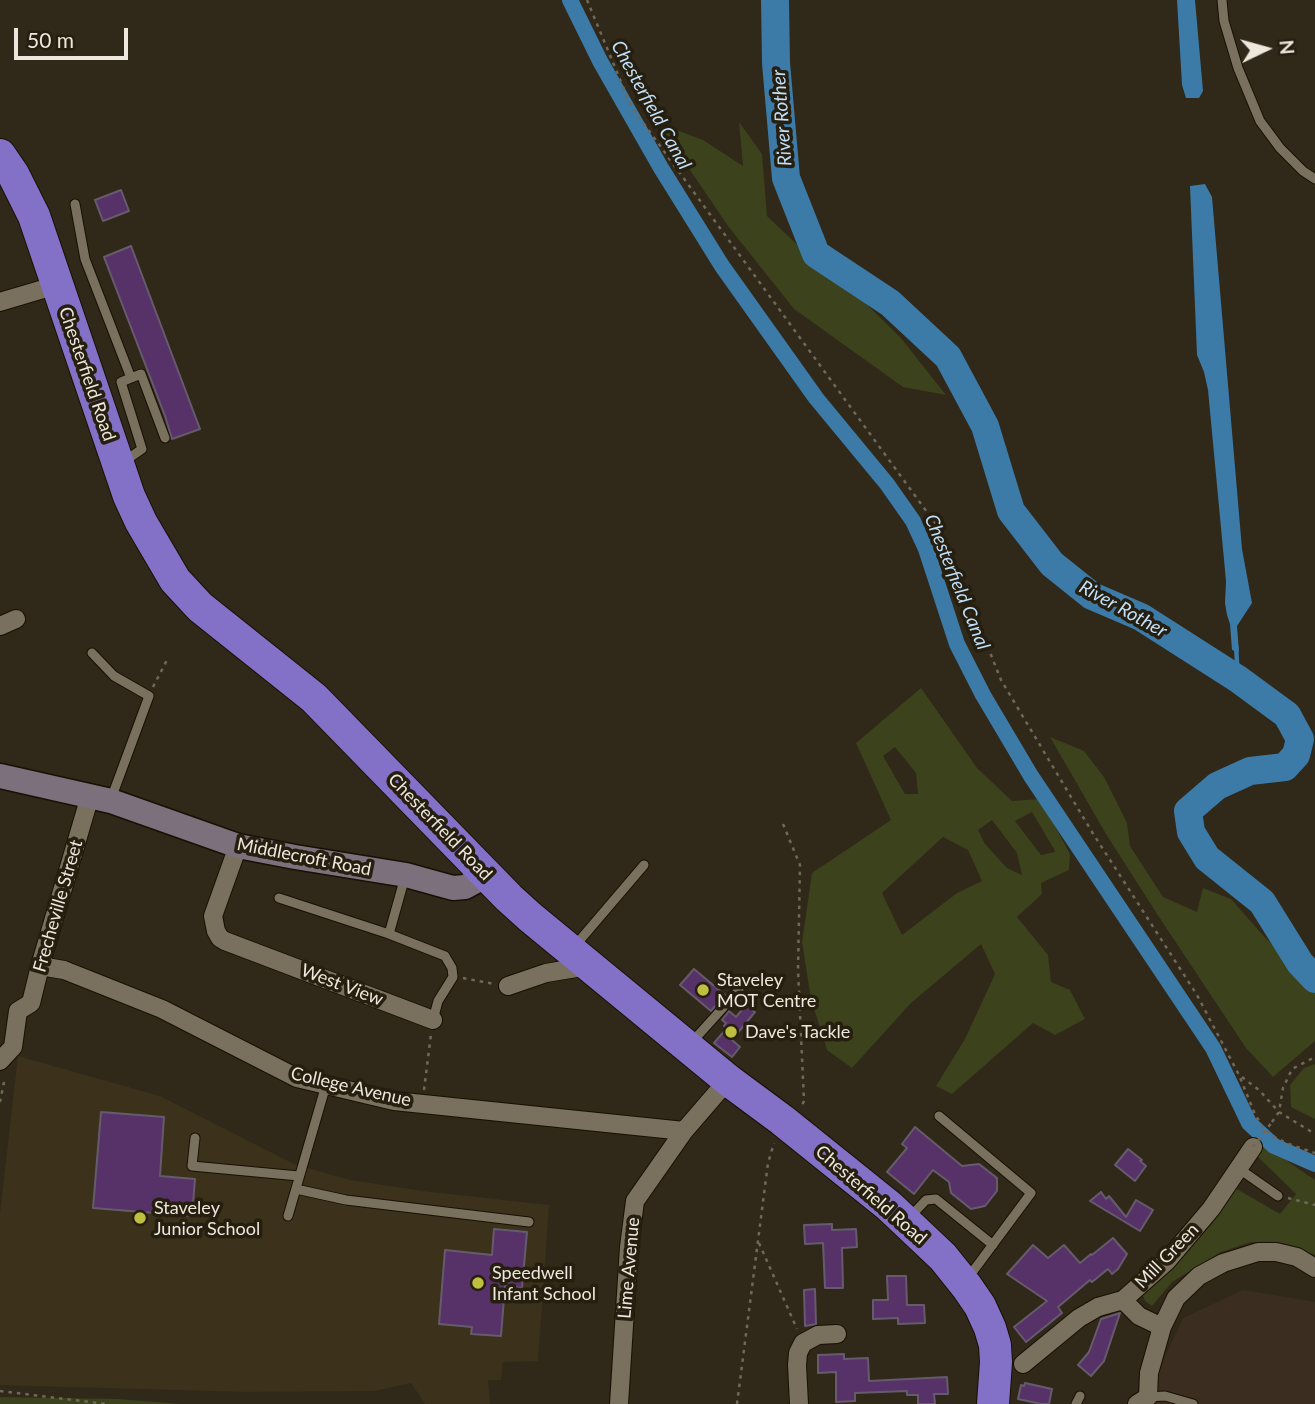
<!DOCTYPE html>
<style>
body{margin:0}
#map{position:relative;width:1315px;height:1404px;overflow:hidden;background:#302818;font-family:Lato,sans-serif}
canvas{display:block}
.north{position:absolute;left:1231px;top:14px;width:70px;height:70px;-webkit-text-stroke:5px #261e0e;paint-order:stroke;rotate:85deg;font-size:19px;font-weight:700;line-height:28px;text-align:center;color:#ede7dd}
.north::after{content:'';display:block;margin:auto;width:24px;height:32px;background:#ede7dd;clip-path:polygon(50% 0,100% 100%,50% 72%,0 100%)}
.scale{position:absolute;left:14px;top:28px;width:114px;height:32px;box-sizing:border-box;border:4px solid #ede7dd;border-top:0;padding-left:9px;font-size:21px;line-height:24px;white-space:nowrap;color:#ede7dd;-webkit-text-stroke:5px #261e0e;paint-order:stroke}
</style>
<div id="map">
<canvas width="1315" height="1404"></canvas>
<div class="north">N</div>
<div class="scale">50 m</div>
</div>
<script>
const ctx = document.querySelector('canvas').getContext('2d');
ctx.lineJoin = 'round';
function paint(path, color) { ctx.fillStyle = color; ctx.fill(path, 'evenodd'); }
const poly = rows => new Path2D(rows.map(r => 'M' + r).join(''));
function strokePath(path, color, width, dash) { ctx.strokeStyle = color; ctx.lineWidth = width; ctx.lineCap = dash ? 'butt' : 'round'; ctx.setLineDash(dash || []); ctx.stroke(path); }
function drawText(font, color, halo, rows, align = 'center') {
  ctx.font = font + ' Lato,sans-serif'; ctx.lineWidth = 7; ctx.setLineDash([]); ctx.textBaseline = 'middle'; ctx.strokeStyle = halo; ctx.fillStyle = color; for (const [text, x, y, turn = 0] of rows) {
    ctx.save(); ctx.translate(x, y); ctx.rotate((+turn || 0) * Math.PI / 180); ctx.textAlign = isNaN(turn) ? turn : align; if (halo) ctx.strokeText(text, 0, 0); ctx.fillText(text, 0, 0); ctx.restore();
  }
}
paint(poly([
 [1243,1290,1315,1302,1315,1404,1143,1404,1183,1318]
]), '#3c2d21');
paint(poly([
 [18,1056,160,1096,294,1164,350,1180,423,1191,549,1205,538,1361,503,1362,501,1380,488,1380,490,1404,425,1404,411,1383,374,1391,246,1392,0,1385,0,1213]
]), '#3c311a');
paint(poly([
 [739,122,762,154,767,216,804,251,846,284,901,338,946,395,903,387,794,309,728,226,658,123,703,140,743,166],
 [921,688,977,768,1012,801,1040,799,1070,854,1069,870,1041,883,1042,894,1017,917,1048,955,1051,982,1070,990,1085,1019,1055,1035,1033,1023,952,1094,936,1086,965,1039,995,974,981,944,911,1003,852,1068,827,1050,811,999,802,942,812,873,891,820,856,743],
 [895,747,916,773,918,794,905,794,883,756],
 [1032,812,1055,851,1055,852,1041,855,1015,821],
 [992,820,1017,853,1022,875,1007,868,985,844,978,830],
 [943,837,968,850,982,881,957,893,902,935,882,893],
 [1050,737,1084,751,1104,777,1127,823,1130,846,1163,897,1197,912,1203,888,1231,899,1261,933,1315,989,1315,1041,1273,1077,1246,1048,1157,914,1106,834],
 [1315,1064,1315,1119,1291,1107,1290,1085,1304,1068],
 [1265,1146,1315,1180,1315,1255,1283,1244,1251,1242,1221,1252,1172,1282,1152,1306,1145,1301,1142,1293,1235,1188,1280,1214,1296,1194,1257,1156],
 [0,1397,118,1399,181,1404,0,1404]
]), '#3b421c');
paint(poly([
 [1177,0,1195,0,1203,91,1199,98,1186,98,1182,85],
 [1205,184,1212,197,1242,549,1252,603,1237,626,1239,652,1232,650,1230,624,1227,615,1225,603,1226,581,1208,390,1204,372,1197,355,1190,186]
]), '#3c7aa8');
strokePath(poly([
 [1236,646,1238,679]
]), '#3c7aa8', 4.5);
strokePath(poly([
 [570,0,600,61,661,168,722,266,816,398,887,484,913,521,926,549,957,644,983,695,1031,776,1213,1048,1249,1123,1274,1146,1315,1164]
]), '#3c7aa8', 16);
strokePath(poly([
 [775,0,776,63,786,178,816,254,890,303,948,357,985,426,1011,511,1052,564,1092,596,1141,617,1238,679,1287,715,1300,739,1296,755,1285,767,1250,771,1217,786,1188,811,1191,832,1207,858,1262,902,1300,963,1315,979]
]), '#3c7aa8', 28);
const building = poly([
 [121,190,129,211,103,221,95,200,121,190],
 [131,246,200,429,172,439,165,416,104,257,131,246],
 [694,969,725,995,711,1011,680,985,694,969],
 [746,1005,755,1012,732,1040,740,1047,732,1057,714,1043,727,1028,724,1026,726,1023,722,1020,729,1011,736,1017,746,1005],
 [101,1112,164,1117,160,1176,195,1179,192,1216,93,1208,101,1112],
 [915,1127,962,1166,979,1164,997,1178,997,1191,985,1206,971,1209,951,1193,949,1182,933,1170,914,1194,887,1172,907,1148,902,1144,915,1127],
 [1128,1149,1142,1160,1140,1161,1146,1166,1135,1181,1115,1165,1128,1149],
 [1101,1192,1106,1199,1109,1196,1126,1217,1136,1200,1153,1210,1140,1231,1090,1201,1101,1192],
 [832,1224,832,1230,856,1229,857,1247,842,1248,843,1288,825,1288,823,1243,805,1244,804,1225,832,1224],
 [494,1229,527,1232,522,1288,505,1286,501,1336,471,1334,472,1327,439,1324,445,1250,492,1255,494,1229],
 [1113,1238,1127,1254,1118,1269,1112,1274,1108,1269,1092,1282,1090,1280,1058,1307,1062,1313,1026,1342,1014,1327,1047,1301,1007,1274,1033,1245,1048,1258,1064,1245,1080,1263,1091,1254,1092,1255,1113,1238],
 [887,1276,906,1276,907,1305,924,1305,925,1323,898,1324,898,1318,873,1319,873,1300,888,1300,887,1276],
 [815,1289,816,1324,805,1326,804,1290,815,1289],
 [1120,1313,1104,1361,1091,1376,1078,1365,1089,1352,1101,1319,1120,1313],
 [844,1354,844,1359,868,1358,869,1381,947,1377,948,1394,934,1394,935,1404,918,1404,918,1395,907,1395,907,1391,855,1393,855,1401,836,1402,836,1372,818,1373,818,1355,844,1354],
 [1025,1383,1052,1389,1049,1404,1041,1404,1018,1399,1021,1385,1024,1386,1025,1383]
]);
paint(building, '#563268');
strokePath(building, '#665b6c', 2);
const lane = poly([
 [1222,0,1224,21,1238,68,1260,121,1280,148,1303,171,1315,179],
 [75,204,85,259,131,378],
 [122,463,142,449,121,382,141,374,165,438],
 [92,653,114,676,149,696,111,799],
 [279,898,389,934,445,956,452,968,453,977,438,1001,433,1020],
 [389,934,405,877],
 [574,947,644,865],
 [692,1042,739,990],
 [939,1116,1031,1193,968,1278],
 [195,1138,192,1166,299,1176],
 [1238,1168,1278,1196],
 [296,1189,346,1200,529,1222],
 [288,1216,326,1085],
 [910,1217,926,1200,936,1199,993,1245],
 [1148,1397,1165,1396,1193,1404],
 [1076,1404,1080,1396]
]);
const street = poly([
 [0,302,57,285],
 [0,626,16,619],
 [238,846,213,916,216,931,220,938,225,941,433,1020],
 [40,966,64,970,162,1009,297,1078,394,1101,684,1131],
 [508,986,546,973,588,966],
 [0,1061,13,1047,18,1011,31,1003,40,966,90,796],
 [1123,1300,1139,1316,1162,1327,1149,1373,1148,1397,1137,1404],
 [1162,1327,1176,1298,1199,1276,1223,1263,1258,1252,1276,1252,1297,1257,1315,1268],
 [1023,1364,1079,1318,1098,1307,1123,1300,1167,1261,1211,1209,1253,1147],
 [619,1404,629,1247,635,1201,684,1131,728,1080],
 [799,1404,797,1365,798,1353,803,1343,818,1335,837,1334]
]);
const secondary = poly([
 [0,776,111,801,238,846,295,857,406,875,453,888,465,887,478,880,485,873]
]);
const highway = poly([
 [0,155,13,174,34,216,129,496,141,522,175,580,200,607,314,698,509,898,530,917,728,1080,782,1120,889,1206,943,1257,967,1287,980,1306,990,1328,995,1345,996,1362,993,1404]
]);
strokePath(lane, '#181003', 11);
strokePath(street, '#181003', 20);
strokePath(secondary, '#181003', 27);
strokePath(highway, '#181003', 34);
strokePath(poly([
 [587,0,631,106,943,534,1001,680,1092,832,1197,995,1239,1075,1254,1112,1264,1130,1276,1138,1289,1144,1315,1153],
 [153,687,168,658],
 [783,824,800,865,798,970,804,1101,802,1105],
 [463,978,494,984],
 [1242,1077,1259,1090,1279,1112,1315,1134],
 [424,1090,431,1034],
 [0,1102,5,1077],
 [1272,1122,1279,1112,1283,1088,1292,1069,1315,1057],
 [1288,1198,1315,1205],
 [759,1243,797,1329],
 [0,1391,106,1404],
 [737,1404,768,1163,774,1143]
]), '#70695b', 2.5, [3.5, 5]);
strokePath(lane, '#79705d', 9);
strokePath(street, '#79705d', 18);
strokePath(secondary, '#7c707d', 24);
strokePath(highway, '#8271c7', 32);
strokePath(poly([
 [1253,1147,1272,1122]
]), '#70695b', 2.5, [3.5, 5]);
for (const [x, y, r, color] of [
 [703,990,7,"#bfbe41"],
 [731,1032,7,"#bfbe41"],
 [140,1218,7,"#bfbe41"],
 [478,1283,7,"#bfbe41"]
]) { const dot = new Path2D(); dot.arc(x, y, r, 0, 2 * Math.PI); ctx.fillStyle = color; ctx.fill(dot); strokePath(dot, '#261e0e', 2.5); }
drawText('18px', '#ede7dd', '#261e0e', [
 ["Chesterfield Road",87,374,71],
 ["Chesterfield Road",440,827,46],
 ["Middlecroft Road",304,857,11],
 ["Frecheville Street",58,906,-74],
 ["West View",342,985,21],
 ["College Avenue",351,1087,13],
 ["Chesterfield Road",871,1195,41],
 ["Mill Green",1167,1256,-46],
 ["Lime Avenue",629,1268,-85]
]);
drawText('18px', '#ede7dd', '#261e0e', [
 ["Staveley",717,980],
 ["MOT Centre",717,1001],
 ["Dave's Tackle",745,1032],
 ["Staveley",154,1208],
 ["Junior School",154,1229],
 ["Speedwell",492,1273],
 ["Infant School",492,1294]
], 'left');
drawText('italic 19px', '#bfdffa', '#261e0e', [
 ["Chesterfield Canal",651,105,61],
 ["River Rother",782,118,-94],
 ["Chesterfield Canal",957,582,68],
 ["River Rother",1123,609,29]
]);
</script>
